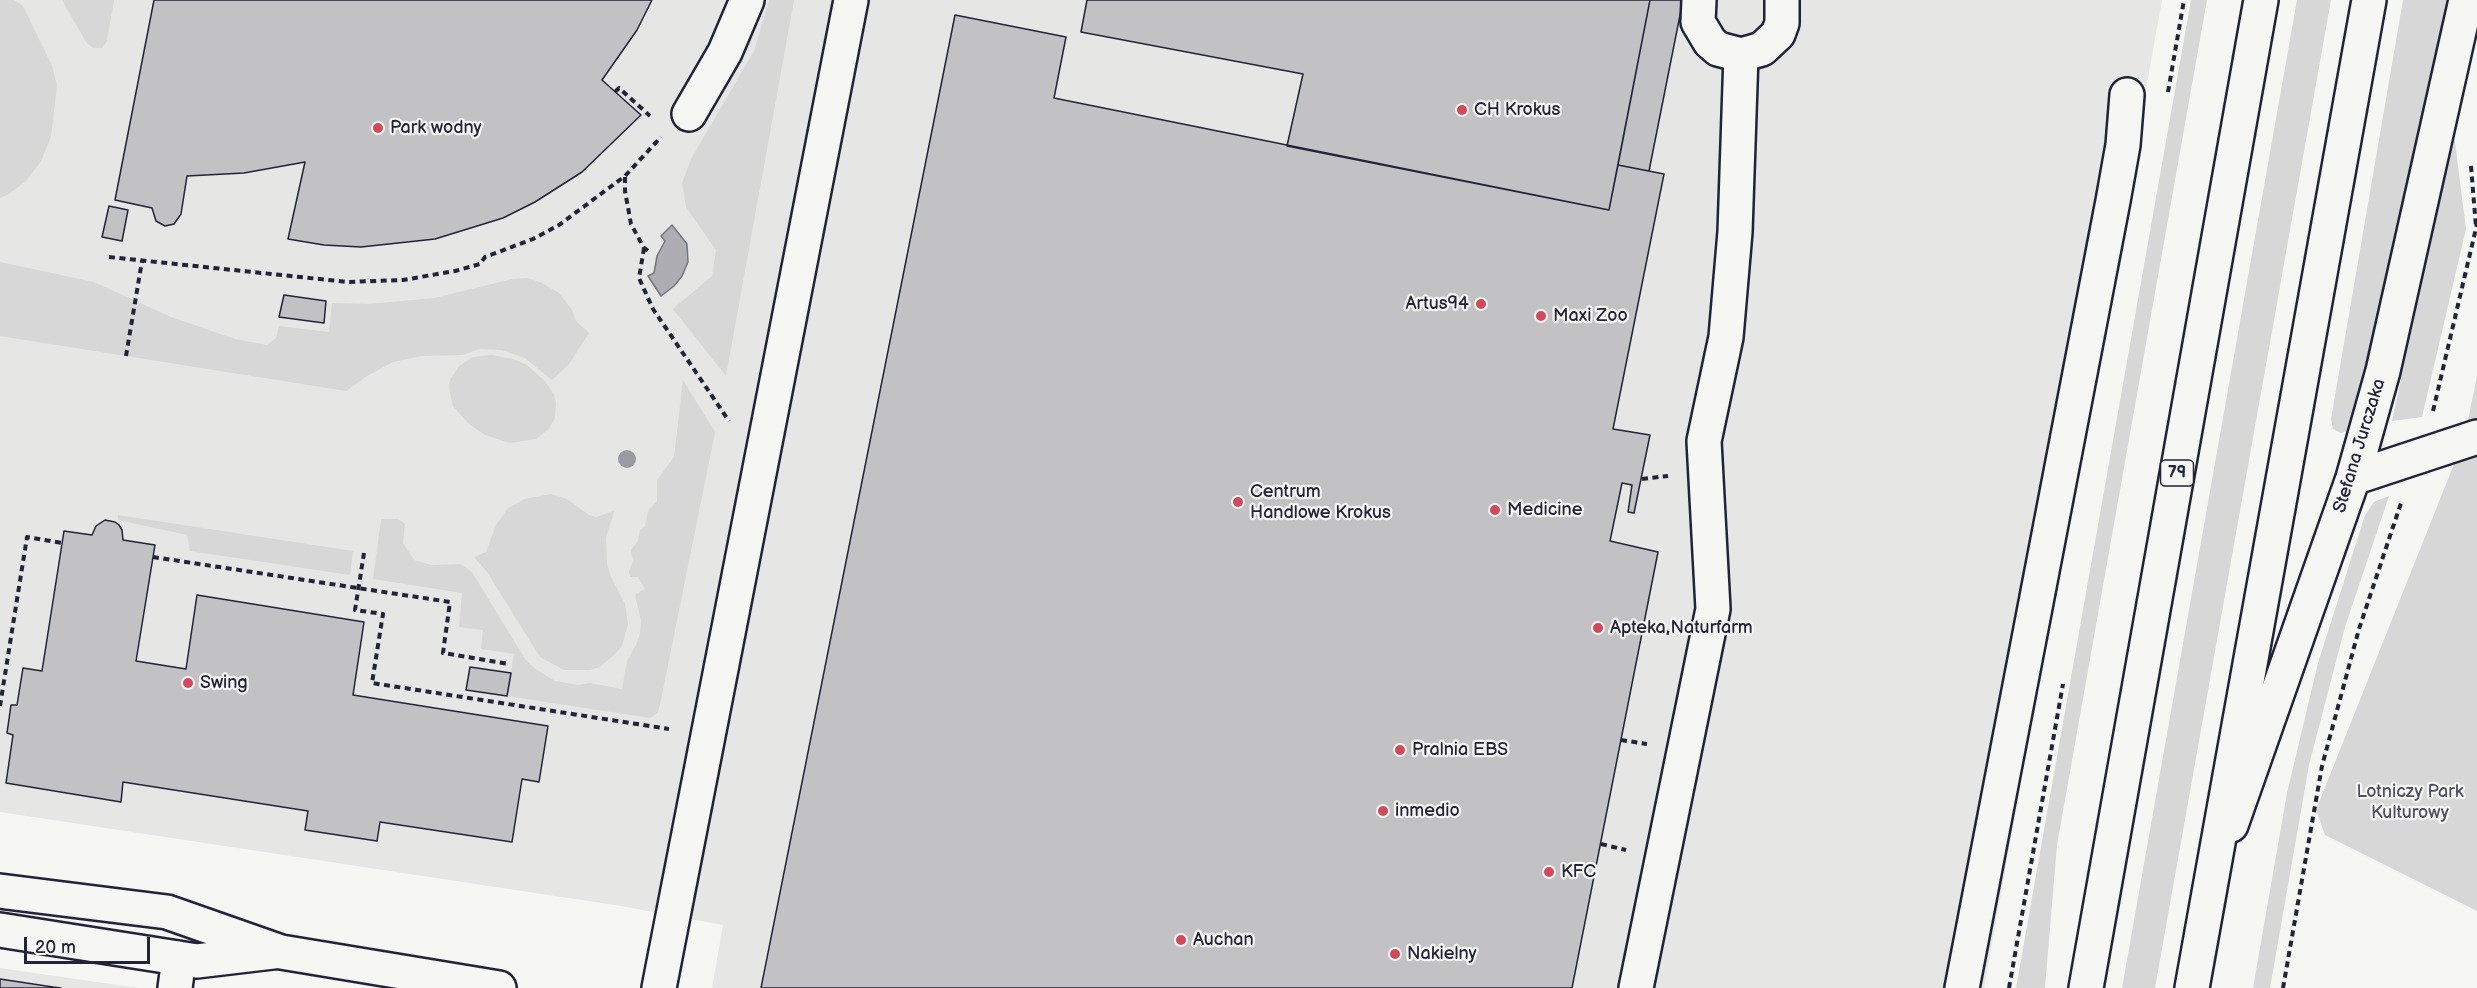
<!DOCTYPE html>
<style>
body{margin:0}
#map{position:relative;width:2477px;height:988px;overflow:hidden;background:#f6f6f2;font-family:"Balsamiq Sans",sans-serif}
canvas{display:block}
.scale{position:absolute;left:24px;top:937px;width:126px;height:27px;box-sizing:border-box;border:3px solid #22223b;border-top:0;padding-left:8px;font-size:18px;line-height:21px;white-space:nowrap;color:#22223b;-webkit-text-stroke:4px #f6f6f2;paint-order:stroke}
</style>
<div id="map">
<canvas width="2477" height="988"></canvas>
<div class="scale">20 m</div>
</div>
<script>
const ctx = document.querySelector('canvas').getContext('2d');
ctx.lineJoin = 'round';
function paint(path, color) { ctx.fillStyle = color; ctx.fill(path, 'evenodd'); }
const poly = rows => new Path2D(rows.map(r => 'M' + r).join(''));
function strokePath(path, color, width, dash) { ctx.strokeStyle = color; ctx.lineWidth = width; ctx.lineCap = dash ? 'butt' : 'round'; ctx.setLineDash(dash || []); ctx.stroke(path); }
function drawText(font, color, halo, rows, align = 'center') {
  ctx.font = font + ' "Balsamiq Sans",sans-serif'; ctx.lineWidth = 4.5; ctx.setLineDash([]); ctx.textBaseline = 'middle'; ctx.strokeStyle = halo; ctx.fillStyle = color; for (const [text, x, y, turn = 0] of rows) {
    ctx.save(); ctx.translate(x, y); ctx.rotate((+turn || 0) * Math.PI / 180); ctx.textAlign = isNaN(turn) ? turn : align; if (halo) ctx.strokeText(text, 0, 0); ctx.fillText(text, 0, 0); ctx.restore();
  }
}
paint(poly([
 [0,0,2162,0,1984,988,712,988,723,925,621,906,0,812],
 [0,968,139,988,0,988]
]), '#e6e6e4');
paint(poly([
 [0,0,14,0,23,6,52,66,57,85,51,137,41,161,26,181,9,194,0,198],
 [62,0,114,0,107,41,102,48,93,48,86,42],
 [769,0,794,0,726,376,673,309,712,276,716,250,686,207,682,183,691,159,754,51],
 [2191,0,2207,0,2057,845,2045,988,2016,988],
 [2297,0,2331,0,2155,988,2122,988],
 [2403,0,2449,0,2353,420,2348,431,2341,433,2333,429,2331,419],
 [2454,134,2466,229,2422,417,2392,421],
 [0,262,94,282,171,317,235,339,267,345,276,338,279,326,329,332,332,303,369,304,435,298,512,279,528,278,540,282,559,293,572,310,576,321,589,333,569,364,552,380,525,358,501,350,479,349,463,355,421,356,393,362,367,376,346,391,0,336],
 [492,355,513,359,527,365,545,381,554,395,556,403,555,418,548,430,536,439,510,443,485,435,468,423,453,406,449,388,450,380,459,366,473,357],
 [2477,376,2477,911,2325,835,2316,810,2454,464,2466,430],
 [683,380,715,432,660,705,657,713,650,718,507,696,514,654,481,649,483,630,459,627,462,593,373,579,381,519,398,519,405,524,403,543,414,560,431,565,460,564,472,572,525,659,534,668,555,681,578,685,590,683,622,689,627,661,636,645,640,634,641,620,635,595,645,589,638,577,630,577,629,571,633,561,631,550,638,541,640,530,645,526,648,511,657,501,657,480,674,457],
 [551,494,567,499,589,515,596,517,614,511,606,538,607,563,610,575,625,604,628,624,622,646,616,653,600,667,590,670,564,670,540,657,487,572,474,557,486,552,496,525,508,508,525,499],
 [2389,496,2345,627,2309,765,2270,988,2253,988,2287,793,2318,663,2365,515,2374,502],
 [118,515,353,551,350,575,190,551,187,535,118,520]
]), '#d7d7d7');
const water = poly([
 [672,225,687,244,688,262,682,276,674,286,661,296,648,276,654,273,657,256,665,241,661,236,672,225]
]);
paint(water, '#adadb3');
strokePath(water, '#757583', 1.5);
const building = poly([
 [154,0,652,0,637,30,602,80,641,115,582,172,535,202,503,218,435,239,361,247,324,245,288,239,305,162,244,173,187,176,181,214,174,224,165,226,156,221,152,208,115,200,154,0],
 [1087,0,1650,0,1609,210,1287,146,1303,74,1081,32,1087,0],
 [1650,0,1683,0,1649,171,1618,165,1650,0],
 [955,15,1066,37,1054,98,1609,210,1618,165,1664,174,1613,429,1650,435,1634,513,1628,512,1632,485,1622,483,1610,541,1658,552,1572,988,761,988,955,15],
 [109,206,128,210,122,241,102,237,109,206],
 [284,295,326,301,324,323,279,317,284,295],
 [105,520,115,522,119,525,122,530,123,540,155,545,136,661,186,669,197,595,364,622,353,695,548,726,539,782,522,779,512,842,380,822,377,841,305,830,308,811,123,782,121,802,6,783,13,735,7,733,11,705,17,705,23,668,42,671,64,531,92,535,96,526,105,520],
 [470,667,511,673,507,696,466,690,470,667],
 [0,979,53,987,61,988,0,988,0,979]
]);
paint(building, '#c2c2c4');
strokePath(building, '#22223b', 1.5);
const minor = poly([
 [1699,0,1698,22,1710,42,1718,49,1741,55,1762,49,1778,34,1782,23,1782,0],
 [689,114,725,52,747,0],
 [2353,478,2477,437],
 [2231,825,2353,478,2383,371,2466,0],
 [0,891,167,912,281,952,499,988],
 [0,930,197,961,273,952],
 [175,988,179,958],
 [659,988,851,0],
 [1636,988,1713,609,1704,441,1726,337,1735,232,1741,55],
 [1962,988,2113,201,2123,145,2127,95]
]);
const major = poly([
 [2086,988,2261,0],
 [2192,988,2369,0]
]);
strokePath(minor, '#22223b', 38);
strokePath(major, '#22223b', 38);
strokePath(poly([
 [615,92,619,88,650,116],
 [2168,92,2184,0],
 [2471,166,2476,227],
 [625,177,625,191,631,224,644,248,650,252],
 [644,248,639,278,653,309,729,421],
 [109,257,348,282,403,280,455,271,480,264,485,257,533,239,559,225,625,176,661,137],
 [126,356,142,261],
 [2433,411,2477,224],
 [1642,479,1668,476],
 [364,553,355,610,383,614,372,683,669,729],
 [153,557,450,602,443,653,509,664],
 [1644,627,1669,633],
 [0,706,27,537,62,543],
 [1621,740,1647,744],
 [1601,844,1626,850],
 [2009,988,2063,684],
 [2283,988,2322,766,2359,629,2401,503]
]), '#22223b', 4, [6, 4.5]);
strokePath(minor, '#f6f6f2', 33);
strokePath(major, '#f6f6f2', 33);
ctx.fillStyle = '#9a9aa3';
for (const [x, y] of [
 [627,459]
]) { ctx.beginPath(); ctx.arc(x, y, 9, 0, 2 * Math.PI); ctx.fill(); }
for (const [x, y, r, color] of [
 [1462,110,6,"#d1495b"],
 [378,128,6,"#d1495b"],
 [1481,304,6,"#d1495b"],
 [1541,316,6,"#d1495b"],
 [1238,502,6,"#d1495b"],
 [1495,510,6,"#d1495b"],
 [1598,628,6,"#d1495b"],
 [188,683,6,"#d1495b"],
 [1400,750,6,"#d1495b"],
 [1383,811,6,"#d1495b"],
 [1549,872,6,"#d1495b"],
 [1181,940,6,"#d1495b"],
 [1395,954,6,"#d1495b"]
]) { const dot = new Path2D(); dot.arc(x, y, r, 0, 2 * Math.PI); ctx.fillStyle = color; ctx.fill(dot); strokePath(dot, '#f6f6f2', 2); }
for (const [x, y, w] of [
 [2177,473,33]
]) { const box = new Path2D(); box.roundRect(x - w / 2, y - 13, w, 26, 4.5); ctx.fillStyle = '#f6f6f2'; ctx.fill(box); strokePath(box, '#22223b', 1.5); }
drawText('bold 16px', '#22223b', null, [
 ["79",2177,473]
]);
drawText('18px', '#22223b', '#f6f6f2', [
 ["CH Krokus",1474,110],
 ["Park wodny",390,128],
 ["Artus94",1469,304,"right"],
 ["Maxi Zoo",1553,316],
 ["Centrum",1250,492],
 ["Handlowe Krokus",1250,513],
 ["Medicine",1507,510],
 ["Apteka Naturfarm",1610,628],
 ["Swing",200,683],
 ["Pralnia EBS",1412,750],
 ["inmedio",1395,811],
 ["KFC",1561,872],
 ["Auchan",1193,940],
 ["Nakielny",1407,954]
], 'left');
drawText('18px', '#22223b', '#f6f6f2', [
 ["Stefana Jurczaka",2360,446,-73]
]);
drawText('18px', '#4f4f62', '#f6f6f2', [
 ["Lotniczy Park",2410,792],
 ["Kulturowy",2410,813]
]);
</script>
